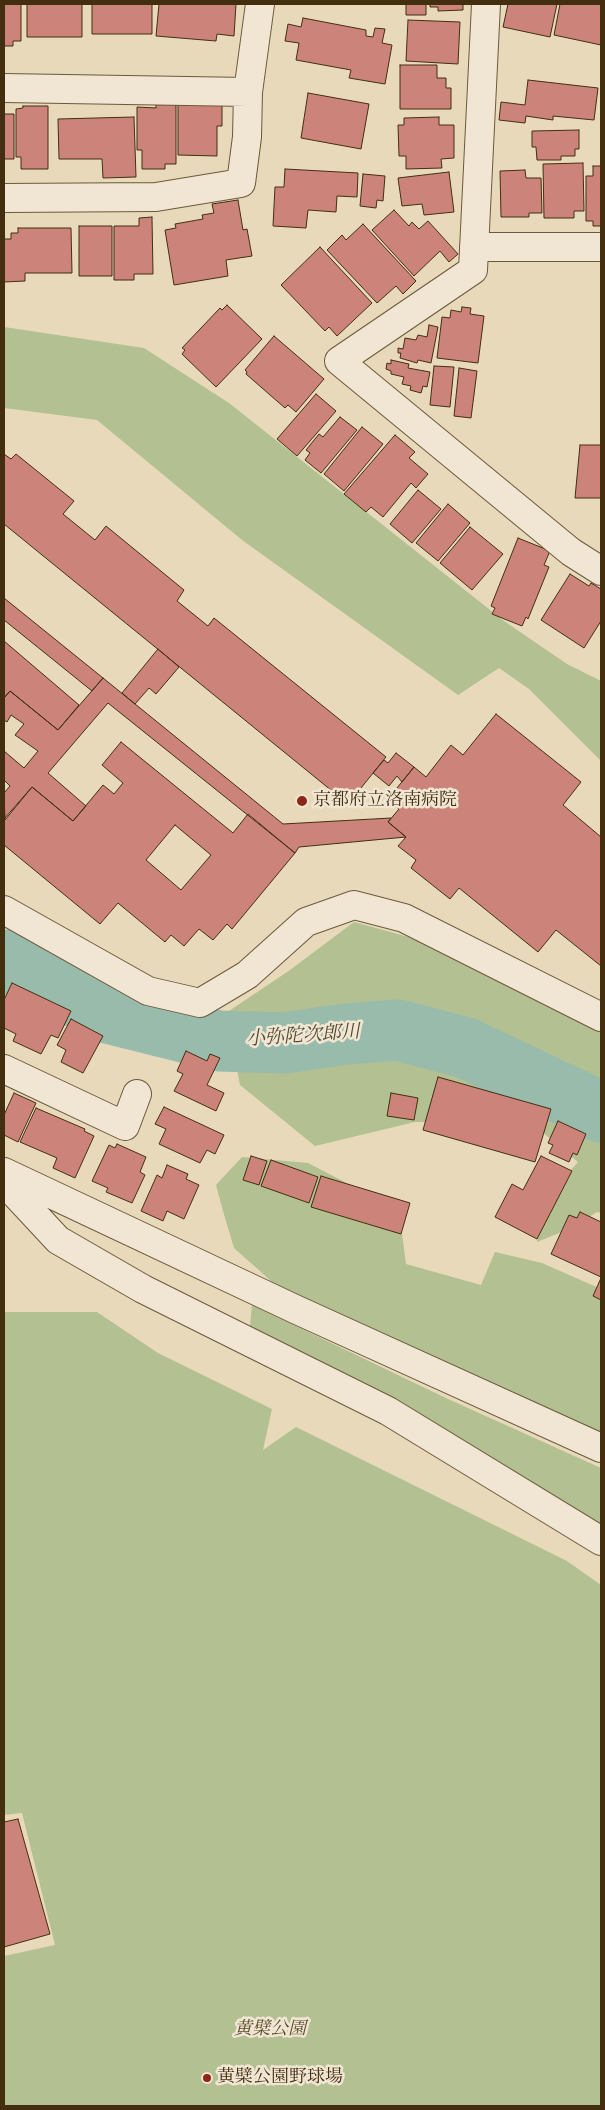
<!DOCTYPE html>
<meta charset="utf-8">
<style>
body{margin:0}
#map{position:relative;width:605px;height:2110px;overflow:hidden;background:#e8d9bb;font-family:"IM FELL English",serif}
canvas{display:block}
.frame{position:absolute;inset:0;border:5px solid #432e10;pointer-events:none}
</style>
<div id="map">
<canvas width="605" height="2110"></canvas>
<div class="frame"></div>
</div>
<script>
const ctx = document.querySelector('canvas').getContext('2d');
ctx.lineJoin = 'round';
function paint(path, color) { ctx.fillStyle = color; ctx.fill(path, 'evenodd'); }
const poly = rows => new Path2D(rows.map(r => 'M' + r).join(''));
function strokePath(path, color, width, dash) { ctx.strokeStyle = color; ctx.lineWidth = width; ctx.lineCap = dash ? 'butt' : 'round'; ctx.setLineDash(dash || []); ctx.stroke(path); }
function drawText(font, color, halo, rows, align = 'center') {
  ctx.font = font + ' "IM FELL English","Noto Serif JP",serif'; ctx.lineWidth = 5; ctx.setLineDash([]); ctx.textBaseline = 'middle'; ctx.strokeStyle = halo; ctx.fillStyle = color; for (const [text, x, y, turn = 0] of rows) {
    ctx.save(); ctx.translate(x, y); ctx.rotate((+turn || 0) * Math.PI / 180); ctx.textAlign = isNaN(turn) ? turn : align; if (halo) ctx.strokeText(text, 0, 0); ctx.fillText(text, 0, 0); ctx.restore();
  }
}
paint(poly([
 [4,327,144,348,229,403,504,621,567,664,601,681,601,761,529,689,499,668,458,695,242,540,97,420,4,408],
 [354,922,427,942,601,1030,601,1213,597,1212,574,1227,537,1242,542,1202,578,1162,529,1121,415,1122,315,1146,240,1085,226,1013,290,970],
 [242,1157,308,1163,399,1210,406,1264,481,1285,495,1252,542,1263,601,1289,601,1434,280,1289,234,1248,223,1211,216,1185],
 [252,1305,448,1399,601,1468,601,1529,249,1335],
 [4,1312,97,1312,158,1353,272,1409,263,1450,296,1427,567,1561,601,1585,601,2106,4,2106,4,1956,55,1945,22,1813,4,1815]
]), '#b3c092');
strokePath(poly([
 [4,960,107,1013,219,1041,284,1043,347,1034,398,1030,466,1048,601,1112]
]), '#98bbab', 61);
const building = poly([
 [4,4,21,4,21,41,13,41,13,46,4,46,4,4],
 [27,4,82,4,82,37,27,37,27,4],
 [92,4,152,4,152,34,92,34,92,4],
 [159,4,236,4,234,36,217,34,216,41,156,36,159,4],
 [406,4,426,4,426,15,406,15,406,4],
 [430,4,463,4,463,10,438,11,438,7,430,7,430,4],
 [508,4,557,4,550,37,503,27,508,4],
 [560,4,601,4,601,45,554,35,560,4],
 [303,18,366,30,366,36,373,37,375,28,385,29,382,43,392,45,385,84,349,78,351,70,296,60,299,43,285,41,288,24,301,27,303,18],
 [408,20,460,22,458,64,406,61,408,20],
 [400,65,437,65,437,78,446,78,446,88,451,88,451,109,400,109,400,65],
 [528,80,598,88,594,120,553,116,553,120,526,116,525,123,499,120,501,102,525,105,528,80],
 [308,93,369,104,361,149,301,138,308,93],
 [156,102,176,102,176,164,165,164,165,169,142,169,142,150,137,150,137,107,156,108,156,102],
 [178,104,222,105,222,126,217,126,217,156,178,155,178,104],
 [23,106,48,106,48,169,21,169,21,157,16,157,16,109,23,108,23,106],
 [4,114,14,114,14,159,4,159,4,114],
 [134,117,136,177,103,178,102,159,59,159,58,119,134,117],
 [439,117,439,125,454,125,454,158,441,159,442,168,406,169,406,156,399,156,398,125,404,125,404,118,439,117],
 [579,130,579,149,575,149,575,156,561,156,561,160,537,160,536,147,532,147,532,131,579,130],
 [583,163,584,211,574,211,574,218,544,218,543,164,583,163],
 [593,166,601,166,601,226,593,226,593,221,586,221,586,176,593,176,593,166],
 [285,169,358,173,357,197,337,196,336,212,308,210,306,228,273,226,275,187,284,187,285,169],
 [525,170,526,178,541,178,542,213,529,213,529,217,501,217,500,171,525,170],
 [449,172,454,212,424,215,422,204,402,206,398,178,449,172],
 [363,174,385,176,383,201,377,200,376,208,360,206,363,174],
 [238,200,243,230,247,229,252,256,226,260,228,276,174,285,165,230,176,228,175,224,203,219,202,215,214,213,212,204,238,200],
 [394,210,409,226,412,222,419,229,428,221,458,254,449,262,440,251,414,276,372,230,394,210],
 [152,217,153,274,134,274,134,280,114,280,114,226,139,226,139,218,152,217],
 [363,224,416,281,403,294,396,286,377,303,327,250,342,235,346,240,363,224],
 [79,226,112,226,112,276,79,276,79,226],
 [18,228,71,228,72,273,25,273,25,281,4,282,4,239,11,239,11,233,18,233,18,228],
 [320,247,372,303,337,336,329,327,325,331,281,285,320,247],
 [227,305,262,339,216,387,182,354,185,350,182,348,220,308,222,310,227,305],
 [462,307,471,308,470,314,484,316,478,363,437,358,442,317,450,318,451,310,461,312,462,307],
 [429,325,438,327,431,363,418,360,417,363,400,358,401,353,398,353,398,348,403,349,405,338,416,340,418,335,427,337,429,325],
 [274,336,324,379,296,412,288,405,285,408,246,374,247,372,245,370,274,336],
 [391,360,409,364,408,368,430,372,427,387,423,386,421,393,410,390,411,386,402,384,404,377,391,374,391,371,386,369,387,363,391,364,391,360],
 [434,366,454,367,450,407,430,405,434,366],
 [459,368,477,371,471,418,454,416,459,368],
 [316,394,336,411,297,456,277,439,316,394],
 [340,417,357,430,321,473,305,460,310,453,306,450,319,434,323,437,340,417],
 [362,427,383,444,344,491,324,474,362,427],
 [395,435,415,452,409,458,428,474,416,488,411,483,383,517,371,507,366,512,344,494,395,435],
 [580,445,601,445,601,498,575,498,580,445],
 [4,454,11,459,16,454,74,501,63,514,95,540,106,526,184,590,177,601,208,626,214,618,386,757,348,804,4,524,4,454],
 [418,490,441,509,412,543,390,524,418,490],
 [448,504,470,523,438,561,416,543,448,504],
 [470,527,503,554,472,590,440,563,470,527],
 [518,538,550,551,544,565,549,567,528,619,526,617,522,626,492,614,495,608,491,606,518,538],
 [570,574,589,586,591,583,601,589,601,621,584,648,541,620,570,574],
 [4,598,103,678,92,691,4,620,4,598],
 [4,641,79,705,58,730,10,691,4,698,4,641],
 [158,649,179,667,156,694,149,688,135,704,122,693,158,649],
 [103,678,283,824,391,818,388,822,406,837,299,847,295,853,108,703,48,773,86,806,73,821,32,787,5,820,4,793,10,786,4,780,4,751,24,768,38,751,15,735,24,724,11,715,7,722,4,720,4,698,10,691,58,730,103,678],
 [496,714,581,782,563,805,601,837,601,966,556,930,538,952,459,888,450,899,411,868,416,860,398,846,406,837,388,822,399,809,388,799,414,767,426,777,451,745,463,755,496,714],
 [121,742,233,833,248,814,295,853,232,929,227,924,213,940,199,929,184,946,171,935,165,942,118,903,100,924,4,845,4,819,32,787,73,821,103,785,114,794,123,783,102,765,121,742],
 [175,825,211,855,181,890,146,860,175,825],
 [396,753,414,767,402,782,397,776,389,786,373,773,384,760,388,763,396,753],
 [12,983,71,1011,58,1038,51,1035,41,1054,13,1041,16,1034,4,1028,4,1000,12,983],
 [71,1019,103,1036,83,1073,61,1062,66,1050,57,1045,71,1019],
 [186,1051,207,1061,210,1054,220,1058,207,1085,224,1093,216,1111,174,1091,183,1074,177,1071,186,1051],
 [438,1077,551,1109,535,1162,423,1130,438,1077],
 [14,1093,36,1103,18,1142,4,1135,4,1115,14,1093],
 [391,1093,418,1098,414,1120,387,1116,391,1093],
 [164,1107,224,1135,215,1154,207,1150,200,1163,159,1144,166,1129,155,1124,164,1107],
 [36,1108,85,1129,84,1131,94,1136,75,1178,53,1168,57,1158,20,1142,36,1108],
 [558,1121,586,1134,577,1155,573,1153,569,1162,549,1153,553,1145,548,1143,558,1121],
 [117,1144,146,1157,140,1172,145,1175,132,1203,106,1192,108,1188,92,1181,109,1145,115,1148,117,1144],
 [251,1156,267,1161,259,1185,243,1180,251,1156],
 [541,1156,572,1171,537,1239,495,1217,512,1184,523,1190,541,1156],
 [271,1160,318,1177,309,1203,261,1186,271,1160],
 [167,1165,188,1174,186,1179,199,1185,184,1219,167,1211,163,1221,141,1211,157,1175,162,1178,167,1165],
 [321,1176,410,1203,401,1234,311,1207,321,1176],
 [580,1212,601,1222,601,1277,551,1254,569,1215,577,1218,580,1212],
 [601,1278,601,1300,593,1296,601,1278],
 [18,1819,50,1934,4,1947,4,1822,18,1819]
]);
paint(building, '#cc847a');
strokePath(building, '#432e10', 1);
const minor = poly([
 [486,4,473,270,339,361,571,552,601,571],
 [4,88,248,92],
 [4,198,156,197,241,183,247,137,248,92,260,4],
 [474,247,601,247],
 [4,910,148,991,200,1003,247,975,306,922,354,905,404,918,601,1017],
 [4,1069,125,1126,137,1094],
 [4,1172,297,1310,601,1448],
 [4,1182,58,1240,143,1289,388,1411,601,1541]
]);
strokePath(minor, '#6c593b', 30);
strokePath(minor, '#f0e6d3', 28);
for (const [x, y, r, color] of [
 [302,801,6,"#8f2418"],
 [207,2078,5,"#8f2418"]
]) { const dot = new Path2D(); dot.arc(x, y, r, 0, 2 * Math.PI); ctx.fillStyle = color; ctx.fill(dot); strokePath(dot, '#f0e6d3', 2); }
drawText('18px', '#432e10', '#f0e6d3', [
 ["京都府立洛南病院",313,801],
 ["黄檗公園野球場",217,2078]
], 'left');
drawText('italic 18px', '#594b2a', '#f0e6d3', [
 ["黄檗公園",270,2030]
]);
drawText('italic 19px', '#544a2f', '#f0e6d3', [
 ["小弥陀次郎川",303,1037,-4]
]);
</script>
